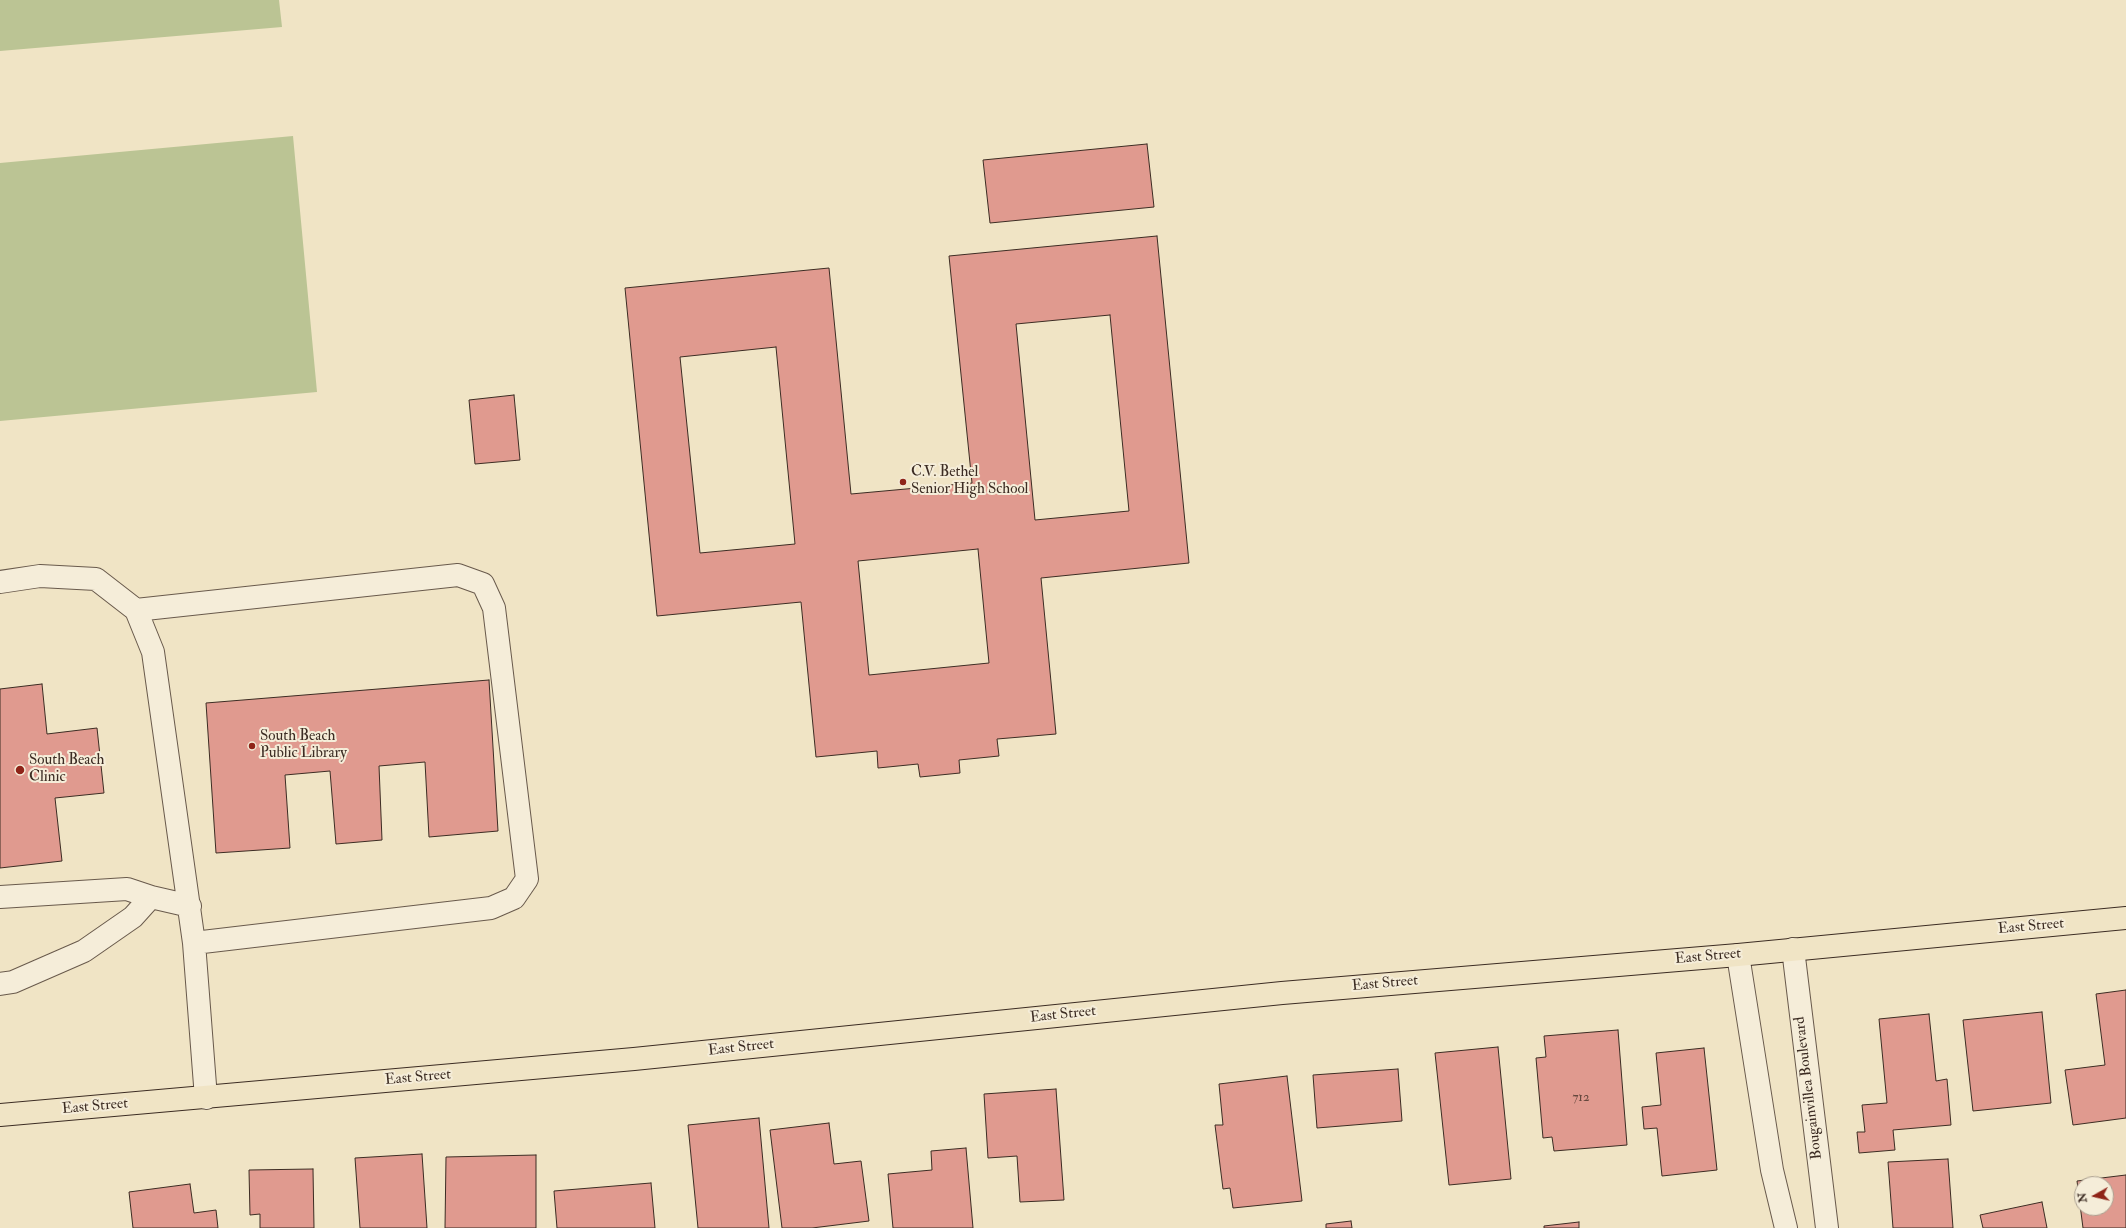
<!DOCTYPE html>
<style>
body{margin:0}
#map{position:relative;width:2126px;height:1228px;overflow:hidden;background:#f0e4c5;font-family:"IM FELL Double Pica",serif}
canvas{display:block}
.north{position:absolute;left:2074px;top:1176px;width:40px;height:40px;box-sizing:border-box;background:#f5edd9;border:1px solid #aba090;border-radius:50%;rotate:262deg;font-size:11px;font-weight:700;line-height:16px;text-align:center;color:#3c2c23}
.north::after{content:'';display:block;margin:auto;width:14px;height:18px;background:#8f2418;clip-path:polygon(50% 0,100% 100%,50% 72%,0 100%)}
</style>
<div id="map">
<canvas width="2126" height="1228"></canvas>
<div class="north">N</div>
</div>
<script>
const ctx = document.querySelector('canvas').getContext('2d');
ctx.lineJoin = 'round';
function paint(path, color) { ctx.fillStyle = color; ctx.fill(path, 'evenodd'); }
const poly = rows => new Path2D(rows.map(r => 'M' + r).join(''));
function strokePath(path, color, width, dash) { ctx.strokeStyle = color; ctx.lineWidth = width; ctx.lineCap = dash ? 'butt' : 'round'; ctx.setLineDash(dash || []); ctx.stroke(path); }
function drawText(font, color, halo, rows, align = 'center') {
  ctx.font = font + ' "IM FELL Double Pica",serif'; ctx.lineWidth = 4; ctx.setLineDash([]); ctx.textBaseline = 'middle'; ctx.strokeStyle = halo; ctx.fillStyle = color; for (const [text, x, y, turn = 0] of rows) {
    ctx.save(); ctx.translate(x, y); ctx.rotate((+turn || 0) * Math.PI / 180); ctx.textAlign = isNaN(turn) ? turn : align; if (halo) ctx.strokeText(text, 0, 0); ctx.fillText(text, 0, 0); ctx.restore();
  }
}
paint(poly([
 [0,0,279,0,282,27,0,51],
 [293,136,317,392,0,421,0,163]
]), '#bbc494');
const building = poly([
 [1147,144,1154,207,990,223,983,160,1147,144],
 [1157,236,1189,563,1041,578,1056,734,997,739,999,756,959,760,960,773,920,777,918,764,878,768,877,751,816,757,801,602,657,616,625,288,829,268,851,494,972,483,949,256,1157,236],
 [1110,315,1129,511,1035,520,1016,324,1110,315],
 [776,347,795,544,700,553,680,357,776,347],
 [978,549,989,663,869,675,858,561,978,549],
 [514,395,520,460,475,464,469,400,514,395],
 [489,680,498,831,429,837,425,762,379,766,382,840,336,844,330,771,285,775,290,848,216,853,206,703,489,680],
 [42,684,47,734,97,728,104,793,55,798,62,861,0,868,0,689,42,684],
 [2126,990,2126,1118,2073,1125,2065,1070,2105,1065,2096,994,2126,990],
 [2042,1012,2051,1103,1973,1111,1963,1020,2042,1012],
 [1929,1014,1936,1081,1947,1079,1951,1125,1893,1130,1895,1150,1859,1153,1857,1132,1865,1132,1862,1105,1887,1103,1879,1019,1929,1014],
 [1618,1030,1627,1145,1554,1151,1552,1137,1543,1138,1536,1058,1546,1057,1544,1036,1618,1030],
 [1498,1047,1511,1179,1449,1185,1435,1053,1498,1047],
 [1704,1048,1717,1170,1662,1176,1657,1128,1644,1129,1642,1107,1661,1105,1656,1053,1704,1048],
 [1398,1069,1402,1121,1317,1128,1313,1075,1398,1069],
 [1287,1076,1302,1201,1233,1208,1230,1188,1223,1189,1215,1125,1223,1125,1219,1084,1287,1076],
 [1056,1089,1064,1200,1020,1202,1017,1156,988,1158,984,1094,1056,1089],
 [759,1118,769,1228,698,1228,688,1125,759,1118],
 [829,1123,834,1164,861,1161,869,1221,812,1228,782,1228,770,1130,829,1123],
 [966,1148,973,1228,893,1228,888,1174,932,1170,931,1151,966,1148],
 [422,1154,427,1228,360,1228,355,1158,422,1154],
 [536,1155,536,1228,445,1228,446,1157,536,1155],
 [1948,1159,1953,1228,1893,1228,1888,1162,1948,1159],
 [313,1169,314,1228,260,1228,260,1214,250,1215,249,1170,313,1169],
 [2126,1175,2126,1228,2083,1228,2077,1181,2126,1175],
 [2082,1184,2106,1184,2106,1208,2082,1208,2082,1184],
 [651,1183,655,1228,557,1228,554,1191,651,1183],
 [190,1184,194,1213,216,1210,218,1228,133,1228,129,1192,190,1184],
 [2042,1202,2047,1228,1983,1228,1980,1215,2042,1202],
 [1351,1221,1352,1228,1326,1228,1326,1224,1351,1221],
 [1579,1222,1579,1228,1544,1228,1544,1226,1579,1222]
]);
paint(building, '#e09a8f');
strokePath(building, '#3c2c23', 1);
const minor = poly([
 [0,582,40,576,96,579,136,610,153,652,194,943,206,1098],
 [136,610,458,575,483,584,494,608,527,879,514,898,491,908,194,943],
 [0,897,127,889,151,897,133,917,84,951,13,982,0,984],
 [151,897,190,906],
 [1793,949,1827,1228],
 [1738,955,1772,1170,1786,1228]
]);
const major = poly([
 [0,1115,634,1059,1282,993,1738,955,2126,918]
]);
strokePath(minor, '#695a4c', 24);
strokePath(major, '#3c2c23', 24);
strokePath(minor, '#f5edd9', 22);
strokePath(major, '#f0e4c5', 22);
for (const [x, y, r, color] of [
 [903,482,4,"#8f2418"],
 [252,746,4,"#8f2418"],
 [20,770,5,"#8f2418"]
]) { const dot = new Path2D(); dot.arc(x, y, r, 0, 2 * Math.PI); ctx.fillStyle = color; ctx.fill(dot); strokePath(dot, '#f5edd9', 1.5); }
drawText('13px', '#65483e', null, [
 ["712",1581,1098]
]);
drawText('15px', '#3c2c23', '#f5edd9', [
 ["C.V. Bethel",911,473],
 ["Senior High School",911,490],
 ["South Beach",260,737],
 ["Public Library",260,754],
 ["South Beach",29,761],
 ["Clinic",29,778]
], 'left');
drawText('15px', '#3c2c23', '#f5edd9', [
 ["East Street",2031,927,-5],
 ["East Street",1708,957,-5],
 ["East Street",1385,984,-5],
 ["East Street",1063,1015,-6],
 ["East Street",741,1048,-6],
 ["East Street",418,1078,-5],
 ["Bougainvillea Boulevard",1809,1088,-97],
 ["East Street",95,1107,-5]
]);
</script>
